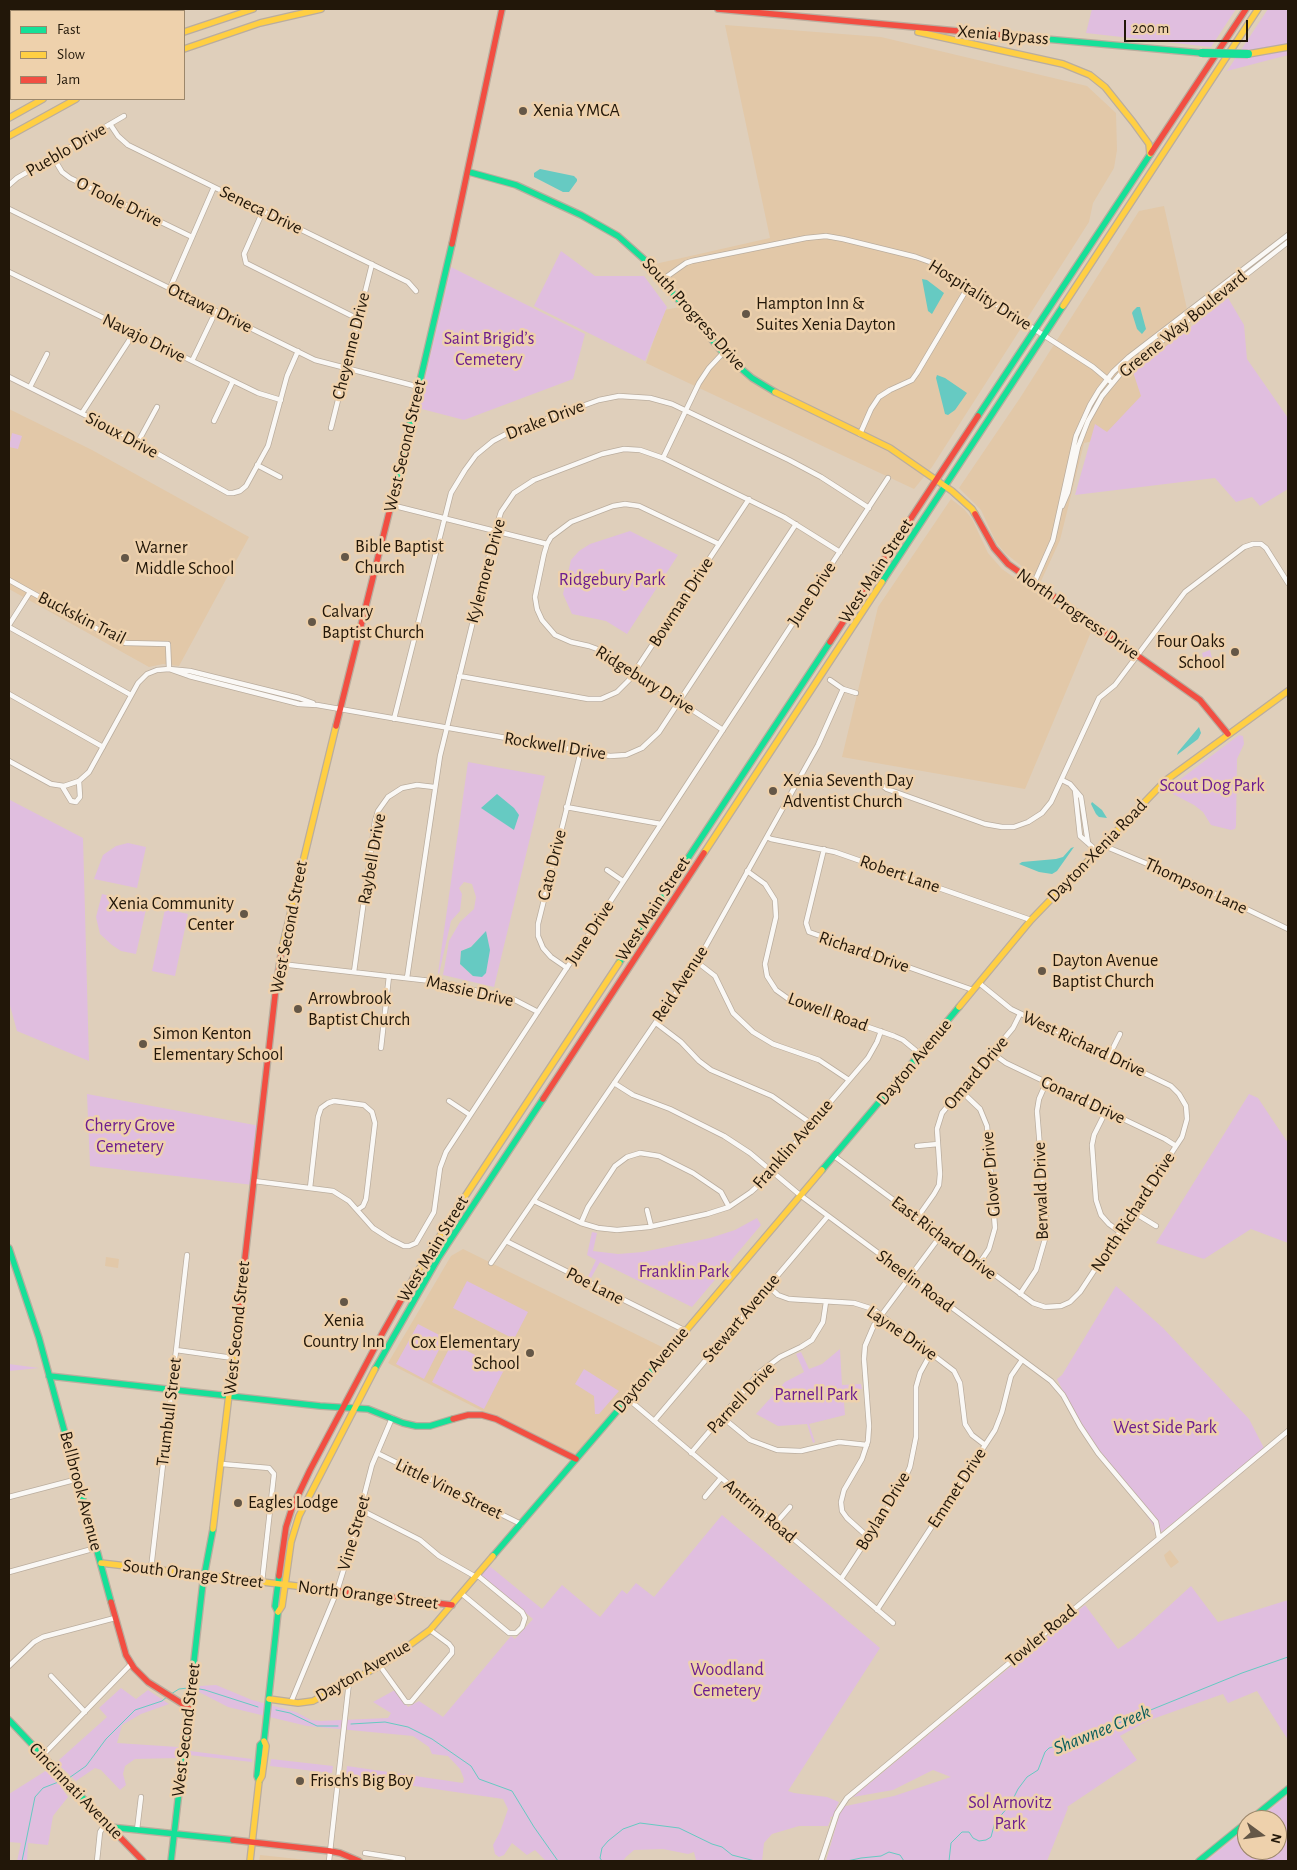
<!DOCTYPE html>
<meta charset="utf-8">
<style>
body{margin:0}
#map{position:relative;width:1297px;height:1870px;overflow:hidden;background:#dfcfbb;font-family:"Alegreya Sans",sans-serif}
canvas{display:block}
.frame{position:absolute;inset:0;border:10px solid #221709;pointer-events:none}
.legend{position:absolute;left:10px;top:10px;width:175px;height:90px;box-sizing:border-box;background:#eed1ac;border:1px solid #9c876b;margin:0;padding:6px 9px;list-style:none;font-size:15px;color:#221709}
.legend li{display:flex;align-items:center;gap:10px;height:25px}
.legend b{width:25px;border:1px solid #9c876b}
.north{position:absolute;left:1237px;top:1810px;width:50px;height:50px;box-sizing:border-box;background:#eed1ac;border:1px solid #9c876b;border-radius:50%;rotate:104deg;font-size:14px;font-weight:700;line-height:20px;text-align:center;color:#221709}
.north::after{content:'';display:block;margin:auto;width:18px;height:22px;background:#645747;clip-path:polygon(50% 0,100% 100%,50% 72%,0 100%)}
.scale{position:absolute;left:1124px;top:20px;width:124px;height:22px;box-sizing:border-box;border:2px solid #221709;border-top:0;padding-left:6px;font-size:15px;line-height:18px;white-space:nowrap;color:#221709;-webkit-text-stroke:4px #eed1ac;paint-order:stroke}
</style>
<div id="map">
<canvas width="1297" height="1870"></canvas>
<div class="frame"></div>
<ul class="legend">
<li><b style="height:6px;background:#16e098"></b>Fast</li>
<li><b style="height:6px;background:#ffcf43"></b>Slow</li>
<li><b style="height:6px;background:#f24e42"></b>Jam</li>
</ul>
<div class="north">N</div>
<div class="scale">200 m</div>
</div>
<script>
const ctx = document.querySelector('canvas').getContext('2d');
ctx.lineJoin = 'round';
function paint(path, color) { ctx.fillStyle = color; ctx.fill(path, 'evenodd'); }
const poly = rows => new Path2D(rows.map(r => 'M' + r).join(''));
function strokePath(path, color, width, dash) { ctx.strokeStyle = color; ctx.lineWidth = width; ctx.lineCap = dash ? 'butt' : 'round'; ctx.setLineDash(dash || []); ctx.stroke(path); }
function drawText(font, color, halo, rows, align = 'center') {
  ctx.font = font + ' "Alegreya Sans",sans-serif'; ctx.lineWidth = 5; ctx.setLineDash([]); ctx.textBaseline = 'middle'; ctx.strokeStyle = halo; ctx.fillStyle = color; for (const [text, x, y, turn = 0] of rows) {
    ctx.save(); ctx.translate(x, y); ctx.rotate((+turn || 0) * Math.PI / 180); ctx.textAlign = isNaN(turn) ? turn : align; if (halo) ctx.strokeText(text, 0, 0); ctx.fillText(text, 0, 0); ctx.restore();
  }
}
paint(poly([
 [725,25,881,37,1087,86,1116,113,1117,150,1114,168,1093,203,1089,222,932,467,914,489,646,363,664,310,691,305,655,264,770,238],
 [1164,206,1201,372,1129,433,1084,443,1060,540,1041,581,1005,553,996,542,981,510,959,488,1020,398,1139,211],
 [9,409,92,450,249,537,179,666,163,664,149,667,9,589],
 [951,499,964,509,972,519,988,553,1002,569,1091,632,1025,789,842,757,878,607],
 [463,1249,668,1350,576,1459,388,1363,451,1256],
 [106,1257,119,1259,118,1268,105,1266],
 [1170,1550,1179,1562,1171,1568,1166,1561,1164,1555],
 [260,1855,316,1861,259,1861]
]), '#e2c8a8');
paint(poly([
 [1092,9,1236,9,1211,47,1086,33],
 [1268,9,1288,9,1288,55,1227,71],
 [561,251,595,276,644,276,667,307,645,361,534,306],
 [451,267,585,334,573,379,464,420,418,408],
 [1228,298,1244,325,1247,359,1288,418,1288,489,1260,506,1252,497,1236,502,1215,478,1075,495,1095,424,1107,432,1141,396,1133,372],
 [12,433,22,436,18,449,9,447],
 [630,531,678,555,627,634,606,621,572,614,563,594,571,560,579,551,590,544],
 [1210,650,1213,663,1205,665,1202,653],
 [1239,735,1243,736,1244,744,1237,759,1236,826,1235,829,1231,830,1211,825,1203,812,1194,805,1171,793,1169,790,1170,787],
 [468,762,545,776,494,987,443,975,449,941,460,922,474,909,476,897,472,884,464,882,459,888,462,894,460,911,451,921,439,974,438,973],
 [486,932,473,976,460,964,461,951,471,947],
 [10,800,83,838,89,1061,17,1031,9,1002,9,802],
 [128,843,146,847,137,888,94,879,103,855,116,846],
 [102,894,147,905,136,954,121,951,112,945,100,934,96,917],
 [165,909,188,914,175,976,152,971],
 [87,1094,260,1126,253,1185,90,1166],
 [1249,1094,1258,1098,1288,1143,1288,1243,1251,1229,1204,1259,1156,1243],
 [757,1218,761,1225,692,1307,600,1262,591,1278,588,1277,596,1260,587,1255,592,1232,597,1233,593,1251,618,1254,643,1252,710,1238,735,1230],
 [467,1281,528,1312,514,1339,453,1308],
 [1116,1286,1163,1328,1249,1419,1265,1450,1159,1534,1130,1490,1080,1426,1057,1379,1062,1375],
 [418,1324,445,1338,424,1379,396,1364],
 [452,1343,504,1370,484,1409,432,1382],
 [840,1349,842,1385,861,1384,862,1389,843,1390,845,1415,809,1424,815,1442,813,1443,807,1424,778,1426,756,1414,785,1382,804,1372,796,1354,801,1352,809,1369,822,1364],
 [9,1364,39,1368,9,1371],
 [584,1369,619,1391,599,1414,595,1414,594,1396,575,1384],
 [722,1515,880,1648,788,1791,794,1793,827,1797,839,1802,836,1808,894,1796,951,1777,933,1770,893,1790,853,1797,1085,1605,1118,1649,1134,1638,1191,1586,1218,1622,1288,1600,1288,1740,1257,1691,1228,1703,1223,1694,1147,1721,1120,1736,1137,1760,1067,1807,1068,1808,1047,1861,826,1861,839,1816,830,1817,831,1819,828,1826,799,1826,772,1834,764,1843,762,1861,694,1861,696,1860,694,1852,688,1854,663,1849,634,1850,626,1857,623,1861,546,1861,535,1850,527,1855,512,1843,504,1855,499,1857,495,1854,493,1845,500,1832,508,1809,503,1799,346,1776,347,1766,463,1783,464,1779,460,1769,448,1756,432,1754,429,1747,413,1736,307,1726,228,1707,199,1692,200,1686,216,1685,252,1700,296,1712,311,1720,320,1721,388,1718,391,1713,373,1702,395,1690,408,1707,419,1701,443,1717,511,1636,515,1639,533,1619,479,1573,487,1564,542,1609,562,1585,600,1617,622,1590,627,1594,636,1583,654,1597],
 [121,1688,136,1699,148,1690,169,1704,141,1714,122,1725,117,1743,178,1747,177,1758,135,1759,125,1766,123,1774,126,1785,120,1790,101,1770,95,1768,76,1781,58,1764,61,1763,59,1760,107,1717,99,1708],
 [190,1751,252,1759,252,1762,189,1755],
 [271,1759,333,1766,332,1773,270,1766],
 [47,1770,62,1785,61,1787,68,1797,53,1816,48,1845,28,1843,27,1861,17,1861,21,1843,9,1842,9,1794],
 [1288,1795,1288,1861,1206,1861,1247,1828,1247,1850,1277,1850,1277,1820,1257,1820]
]), '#e0bedf');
paint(poly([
 [540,169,574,176,577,179,577,181,569,192,563,192,534,177,534,173],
 [922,279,927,280,944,293,932,314,928,311],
 [1137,307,1140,307,1146,329,1142,334,1137,329,1132,313,1133,311],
 [937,375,945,378,967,393,955,410,948,415,945,414,936,378],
 [1199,727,1201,733,1198,739,1177,755,1178,752],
 [497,794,514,808,519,815,514,830,481,808],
 [1092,802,1102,810,1107,818,1099,817,1096,814,1091,804],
 [1074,847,1057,871,1052,874,1039,872,1019,864,1022,862,1056,859,1063,857,1071,848],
 [486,931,490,950,486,973,482,977,473,976,460,964,461,951,471,947]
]), '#66cac2');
strokePath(poly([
 [194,1688,205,1690,258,1707],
 [171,1694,179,1689,188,1688],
 [276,1710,290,1713,317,1726,338,1726],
 [351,1724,385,1722,408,1727,432,1739,471,1766,479,1779,512,1791,534,1827,558,1861],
 [69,1778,86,1766,106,1739,135,1710,162,1701,168,1696],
 [22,1861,35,1797,43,1788,61,1781],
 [602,1861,600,1858,602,1848,608,1841,623,1829,640,1823,679,1828,712,1844,722,1847,732,1855,755,1861],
 [847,1861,861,1858,881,1856,889,1852,900,1855,904,1861],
 [949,1861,951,1843,962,1832,969,1832,973,1838,979,1841,986,1840,991,1837,995,1822,1010,1805,1018,1789,1027,1777,1038,1770,1045,1752,1049,1748,1074,1741,1242,1673,1288,1657]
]), '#66cac2', 1);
const street = poly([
 [114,11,120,9],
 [9,27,11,28],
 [110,124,118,136,128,145,408,282,416,291],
 [53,157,62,172,70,178,192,237],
 [9,185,17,178,124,116],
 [9,209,315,360,419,387],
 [263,211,244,254,246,263,358,319],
 [9,272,258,393,281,400],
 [662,280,686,263,692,261,806,238,826,236,843,239,916,257,930,262,1093,367,1112,383],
 [170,288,214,187],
 [192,361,216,311],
 [9,377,117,431,228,493,233,493,240,491,246,486,268,446,287,376,298,351],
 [30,387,47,354],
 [82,413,134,333],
 [214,421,233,381],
 [331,428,372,264],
 [860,434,871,409,879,397,890,390,912,380,917,373,968,287],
 [138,442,157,407],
 [663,458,699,383,709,368,723,353],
 [257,465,280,477],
 [391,505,547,544],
 [1062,506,1068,492,1078,447,1088,421,1102,396,1121,373,1288,242],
 [719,544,639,506,625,504,613,506,571,522,551,537,547,544,544,554,535,597,537,609,542,620,555,635,571,642,589,646,600,650,723,730],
 [9,580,119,641,126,643,168,644,169,669],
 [1034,583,1053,540,1076,436,1090,405,1099,390,1113,372,1129,357,1288,235],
 [9,625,30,592],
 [9,627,131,695],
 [169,669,189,676,299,704,317,705,610,756,626,755,642,748,659,732,796,524],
 [459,676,588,699,601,699,617,692,629,680,749,499],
 [830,680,843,689,856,693],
 [9,694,103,747],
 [394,719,451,493,465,470,476,455,493,441,510,432,599,400,619,396,650,398,672,404,789,460,821,477,869,508],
 [9,761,51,784,64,786,79,781,89,772,138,683,147,674,157,670,169,669,190,671,299,698,313,703],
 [875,780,887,789,985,824,1002,827,1014,827,1028,822,1042,813,1051,802,1099,698,1115,685,1185,592,1244,547,1253,544,1261,544,1266,548,1288,583],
 [1062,780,1070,784,1081,797,1088,843],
 [62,786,71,801,76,802,80,797,79,781],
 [1075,790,1080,836,1097,851],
 [566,807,661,824],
 [767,837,771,839,835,852,1031,920],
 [1102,845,1186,880,1288,929],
 [824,849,806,923,809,932,973,990],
 [607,870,623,881],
 [747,871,765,884,775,900,776,917,765,964,767,976,776,990,790,1000,894,1036,903,1040,920,1054],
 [697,962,715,976,733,1013,753,1032,773,1044,819,1060,849,1080],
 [281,964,440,982,515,1000,538,1012],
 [567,968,551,957,543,948,538,936,538,924,581,751],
 [354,972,375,821,378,811,388,797,402,788,417,785,434,787],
 [407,978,440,756,495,531,501,512,514,493,534,480,602,454,624,449,640,450,663,458,784,517,840,552],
 [656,1023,681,1042,699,1061,711,1070,772,1096,812,1124],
 [381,1048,389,976],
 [992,1053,1006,1063,1165,1139,1176,1146],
 [1109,1056,1120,1034],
 [614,1083,633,1095,670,1109,724,1136,750,1153,800,1195,1051,1381,1063,1395,1080,1426,1098,1453,1156,1522,1159,1538],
 [960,1090,980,1109,987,1126,995,1228,989,1249,979,1264],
 [449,1101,470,1115],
 [1106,1111,1094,1135,1092,1145,1096,1200,1101,1215,1109,1224,1120,1232],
 [917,1146,938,1144],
 [834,1156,1033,1303,1045,1307,1061,1306,1070,1302,1080,1292,1182,1137,1187,1119,1186,1106,1179,1094,1171,1086,1011,1009,979,983],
 [254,1181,333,1191,349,1201,373,1228,390,1239,404,1246,409,1246,416,1243,434,1212,440,1168,446,1152,888,478],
 [310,1188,318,1117,321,1108,328,1103,334,1101,364,1105,372,1112,375,1123,366,1199,363,1206,357,1210],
 [534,1201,581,1223,598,1228,617,1230,649,1227,707,1214,729,1207,751,1192,761,1183,868,1058,877,1042,881,1031],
 [647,1210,651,1226],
 [1133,1212,1156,1226],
 [917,1218,934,1194,939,1185,940,1174,937,1129,942,1113,1013,1028,1020,1014],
 [581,1223,588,1207,615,1166,627,1157,640,1153,659,1156,693,1173,721,1192,729,1207],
 [506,1241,684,1330],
 [491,1263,697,962,818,745,843,689],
 [768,1286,778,1295,789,1299,854,1303,873,1309,954,1371,960,1383,965,1424,972,1435,985,1445],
 [1020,1294,1036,1270,1045,1239,1046,1222,1037,1111,1039,1099,1046,1083],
 [176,1350,233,1358],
 [627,1398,893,1623],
 [722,1417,750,1440,777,1450,801,1451,839,1442,867,1445],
 [654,1421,828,1216],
 [377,1453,521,1524],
 [691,1453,760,1372,780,1357,801,1347,812,1340,823,1322,826,1302],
 [222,1464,269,1468,274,1474,262,1582],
 [9,1497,78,1479],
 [705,1497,721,1478],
 [361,1510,420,1540,439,1556,476,1577],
 [775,1524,790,1507],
 [868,1537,847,1518,842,1511,841,1502,844,1490,862,1459,868,1441,869,1426,864,1359,865,1346,874,1325,941,1235],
 [151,1569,187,1255],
 [9,1572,96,1548],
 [841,1579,900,1489,910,1467,916,1437,916,1387,920,1373,931,1353],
 [462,1594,509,1633,516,1633,522,1627,525,1618,522,1612,477,1575],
 [877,1610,995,1430,1002,1412,1011,1376,1022,1360],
 [9,1666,34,1642,43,1637,115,1618],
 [380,1666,406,1702,411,1702,452,1653,452,1648,449,1644,430,1630],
 [51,1676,85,1712],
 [291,1702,337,1591,351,1546,372,1465,392,1418],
 [42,1756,131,1664],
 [137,1830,141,1797],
 [365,1853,403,1859,402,1861],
 [97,1861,100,1832,106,1823],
 [329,1861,349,1682],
 [821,1861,837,1813,847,1798,1288,1431]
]);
const fast = poly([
 [1012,36,1202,53],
 [469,172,516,185,581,215,618,236,646,261,723,353,752,378,775,392],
 [978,416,1151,153],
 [390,509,452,244],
 [882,582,1063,306],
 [619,963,830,642],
 [822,1170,959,1007],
 [9,1248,39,1338,111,1602],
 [375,1369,439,1257,543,1099],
 [49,1376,320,1406,368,1409,403,1423,416,1426,430,1426,453,1419],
 [493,1556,667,1353],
 [9,1720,110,1827,233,1840],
 [259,1781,257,1776,260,1745,264,1741,278,1612,275,1606,279,1576],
 [1250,1820,1288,1789],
 [171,1861,203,1582,213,1529],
 [1199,1861,1247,1822]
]);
const slow = poly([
 [184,32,253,9],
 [918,32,1063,64,1090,75,1105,87,1133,122,1149,144,1150,154],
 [184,49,260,23,321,9],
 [1248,54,1288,47],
 [9,118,43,99],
 [9,136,76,99],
 [1063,306,1258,9],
 [775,392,890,448,952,491,972,509,975,514],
 [704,853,882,582],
 [282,948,336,726],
 [959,1007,1031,920,1165,781,1288,691],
 [413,1279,462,1201,619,963],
 [667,1353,822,1170],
 [213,1529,239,1310],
 [101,1563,339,1591],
 [278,1612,282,1606,291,1542,299,1516,375,1369],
 [269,1699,298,1703,313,1701,385,1663,430,1630,493,1556],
 [250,1861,259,1781,262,1776,266,1746,264,1741]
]);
const jam = poly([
 [718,9,1012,36],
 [1151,153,1246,9],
 [452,244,502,9],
 [975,514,994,548,1008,564,1200,700,1228,734],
 [830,642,978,416],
 [336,726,390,509],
 [543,1099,704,853],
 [239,1310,276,987,282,948],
 [453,1419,468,1415,482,1415,496,1419,576,1459],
 [279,1576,286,1527,292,1508,310,1470,382,1334,413,1279],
 [339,1591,452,1605],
 [111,1602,126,1655,134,1668,148,1682,189,1708],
 [110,1827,143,1861],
 [233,1840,330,1851,340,1853,359,1861]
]);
strokePath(street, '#baad9e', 6);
strokePath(fast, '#baad9e', 8);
strokePath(slow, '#baad9e', 8);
strokePath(jam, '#baad9e', 8);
strokePath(street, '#faf8f5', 4.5);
strokePath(fast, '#16e098', 5.5);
strokePath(slow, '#ffcf43', 5.5);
strokePath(jam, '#f24e42', 5.5);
const fastBridge = poly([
 [1202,53,1248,54]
]);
strokePath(fastBridge, '#baad9e', 9, []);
strokePath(fastBridge, '#16e098', 8);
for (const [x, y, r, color] of [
 [523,111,5,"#645747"],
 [746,314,5,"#645747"],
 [345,557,5,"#645747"],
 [125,558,5,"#645747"],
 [312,622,5,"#645747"],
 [1235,652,5,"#645747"],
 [773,791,5,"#645747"],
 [244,914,5,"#645747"],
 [1042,971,5,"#645747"],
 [298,1009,5,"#645747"],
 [143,1044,5,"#645747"],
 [344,1302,5,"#645747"],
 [530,1353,5,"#645747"],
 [238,1503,5,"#645747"],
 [300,1781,5,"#645747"]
]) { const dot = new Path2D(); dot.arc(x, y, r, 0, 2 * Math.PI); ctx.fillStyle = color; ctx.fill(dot); strokePath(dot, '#eed1ac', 2); }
drawText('18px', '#221709', '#eed1ac', [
 ["Xenia Bypass",1003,35,5],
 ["Pueblo Drive",66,150,-30],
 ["O Toole Drive",119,202,26],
 ["Seneca Drive",261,210,26],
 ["Hospitality Drive",980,295,32],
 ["Ottawa Drive",210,308,26],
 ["South Progress Drive",694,314,48],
 ["Greene Way Boulevard",1183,324,-39],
 ["Navajo Drive",144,338,26],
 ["Cheyenne Drive",351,346,-76],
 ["Drake Drive",545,420,-21],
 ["Sioux Drive",122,435,28],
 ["West Second Street",405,446,-77],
 ["Kylemore Drive",486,571,-75],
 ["West Main Street",876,571,-57],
 ["June Drive",812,594,-57],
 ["Bowman Drive",681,602,-57],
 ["North Progress Drive",1078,614,35],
 ["Buckskin Trail",82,618,27],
 ["Ridgebury Drive",645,680,32],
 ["Rockwell Drive",555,746,9],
 ["Dayton-Xenia Road",1097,851,-46],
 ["Raybell Drive",372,859,-80],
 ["Cato Drive",552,865,-76],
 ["Robert Lane",900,874,19],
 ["Thompson Lane",1196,886,25],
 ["West Main Street",653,909,-57],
 ["West Second Street",289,927,-79],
 ["June Drive",590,933,-57],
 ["Richard Drive",864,952,19],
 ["Reid Avenue",680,984,-57],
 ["Massie Drive",470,991,13],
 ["Lowell Road",828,1012,20],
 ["West Richard Drive",1084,1044,25],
 ["Dayton Avenue",914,1062,-50],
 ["Omard Drive",976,1073,-50],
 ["Conard Drive",1083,1100,25],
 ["Franklin Avenue",793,1144,-49],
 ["Glover Drive",991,1174,-95],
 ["Berwald Drive",1041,1191,-92],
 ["North Richard Drive",1133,1212,-57],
 ["East Richard Drive",944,1238,37],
 ["West Main Street",433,1249,-59],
 ["Sheelin Road",915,1281,37],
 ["Poe Lane",595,1286,27],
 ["Stewart Avenue",741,1318,-50],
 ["West Second Street",237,1328,-84],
 ["Layne Drive",902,1333,35],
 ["Dayton Avenue",651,1370,-50],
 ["Parnell Drive",741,1398,-47],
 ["Trumbull Street",169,1412,-83],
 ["Emmet Drive",957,1488,-57],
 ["Little Vine Street",449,1489,26],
 ["Bellbrook Avenue",81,1491,75],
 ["Antrim Road",760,1511,40],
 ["Boylan Drive",883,1511,-59],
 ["Vine Street",354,1533,-74],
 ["South Orange Street",193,1574,7],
 ["North Orange Street",368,1595,7],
 ["Towler Road",1041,1636,-40],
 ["Dayton Avenue",363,1671,-30],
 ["West Second Street",186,1730,-83],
 ["Cincinnati Avenue",76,1791,46]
]);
drawText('18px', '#221709', '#eed1ac', [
 ["Xenia YMCA",533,111],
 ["Hampton Inn &",756,304],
 ["Suites Xenia Dayton",756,325],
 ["Bible Baptist",355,547],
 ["Church",355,568],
 ["Warner",135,548],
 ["Middle School",135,569],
 ["Calvary",322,612],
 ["Baptist Church",322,633],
 ["Four Oaks",1225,642,"right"],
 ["School",1225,663,"right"],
 ["Xenia Seventh Day",783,781],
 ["Adventist Church",783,802],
 ["Xenia Community",234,904,"right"],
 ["Center",234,925,"right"],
 ["Dayton Avenue",1052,961],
 ["Baptist Church",1052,982],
 ["Arrowbrook",308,999],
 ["Baptist Church",308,1020],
 ["Simon Kenton",153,1034],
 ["Elementary School",153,1055],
 ["Xenia",344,1321,"center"],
 ["Country Inn",344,1342,"center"],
 ["Cox Elementary",520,1343,"right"],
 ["School",520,1364,"right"],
 ["Eagles Lodge",248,1503],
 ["Frisch's Big Boy",310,1781]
], 'left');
drawText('18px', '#6d1d90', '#eed1ac', [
 ["Saint Brigid’s",489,339],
 ["Cemetery",489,360],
 ["Ridgebury Park",612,580],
 ["Scout Dog Park",1212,786],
 ["Cherry Grove",130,1126],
 ["Cemetery",130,1147],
 ["Franklin Park",684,1272],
 ["Parnell Park",816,1395],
 ["West Side Park",1165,1428],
 ["Woodland",727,1670],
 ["Cemetery",727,1691],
 ["Sol Arnovitz",1010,1803],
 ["Park",1010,1824]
]);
drawText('italic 19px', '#095d5c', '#eed1ac', [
 ["Shawnee Creek",1102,1730,-22]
]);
</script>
